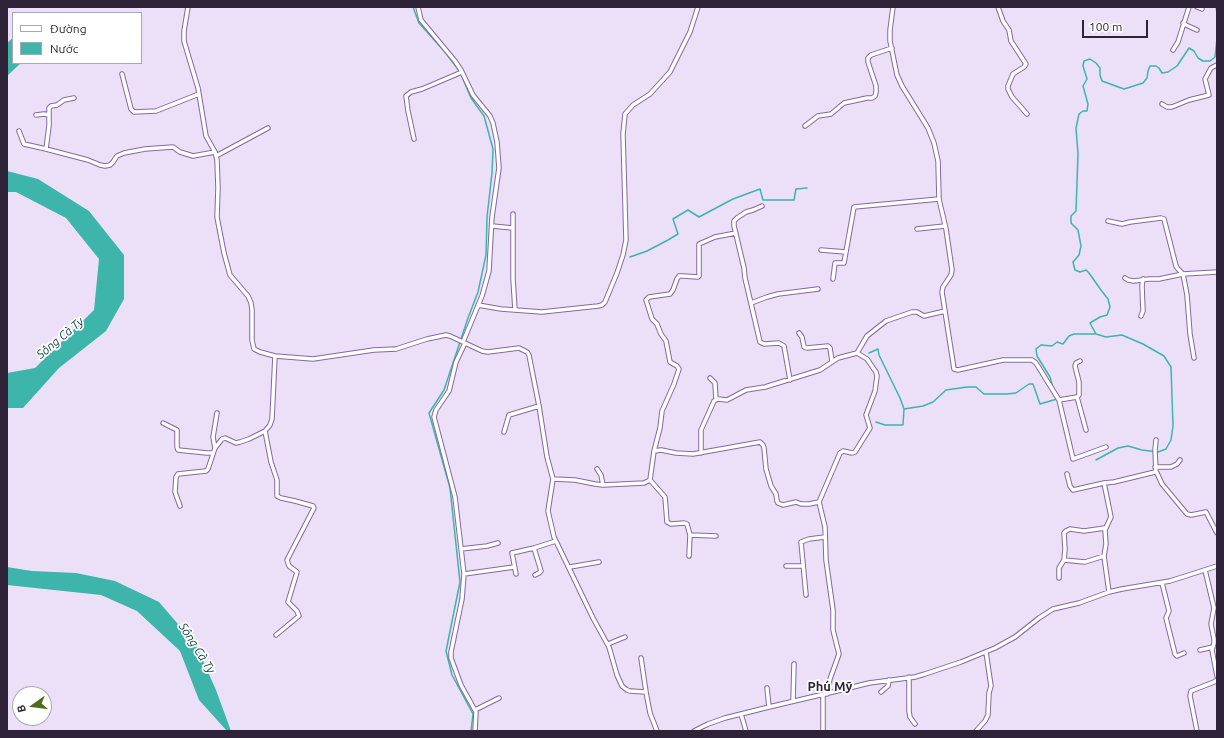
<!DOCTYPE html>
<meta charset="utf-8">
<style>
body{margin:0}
#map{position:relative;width:1224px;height:738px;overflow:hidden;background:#ece0f9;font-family:Ubuntu,sans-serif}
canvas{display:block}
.frame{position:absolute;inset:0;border:8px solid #2e2339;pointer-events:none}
.legend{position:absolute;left:12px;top:12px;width:130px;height:52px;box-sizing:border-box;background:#fff;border:1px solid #aba7b0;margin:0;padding:5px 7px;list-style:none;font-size:12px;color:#2e2339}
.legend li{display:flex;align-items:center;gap:8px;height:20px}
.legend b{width:20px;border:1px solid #aba7b0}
.north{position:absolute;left:12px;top:686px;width:40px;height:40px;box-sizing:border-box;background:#fff;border:1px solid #aba7b0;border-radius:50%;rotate:256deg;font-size:11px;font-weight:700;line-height:16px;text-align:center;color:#2e2339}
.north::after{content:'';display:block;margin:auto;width:14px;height:18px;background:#516b1d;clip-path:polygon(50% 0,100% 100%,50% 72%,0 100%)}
.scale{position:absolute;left:1082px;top:20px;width:66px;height:18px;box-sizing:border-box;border:2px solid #2e2339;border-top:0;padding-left:5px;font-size:12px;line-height:14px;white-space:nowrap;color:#2e2339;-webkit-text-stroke:3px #fff;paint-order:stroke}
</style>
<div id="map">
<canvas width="1224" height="738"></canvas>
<div class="frame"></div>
<ul class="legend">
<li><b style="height:5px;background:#fff"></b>Đường</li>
<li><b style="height:11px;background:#3db5aa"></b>Nước</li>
</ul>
<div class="north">B</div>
<div class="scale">100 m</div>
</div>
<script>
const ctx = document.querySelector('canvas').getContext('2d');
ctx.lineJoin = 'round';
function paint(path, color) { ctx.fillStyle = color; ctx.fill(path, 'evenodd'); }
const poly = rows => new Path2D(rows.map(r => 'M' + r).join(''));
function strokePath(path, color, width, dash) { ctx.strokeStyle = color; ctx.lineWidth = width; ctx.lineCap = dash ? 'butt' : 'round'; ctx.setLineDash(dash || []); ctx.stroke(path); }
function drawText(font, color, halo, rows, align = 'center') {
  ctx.font = font + ' Ubuntu,sans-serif'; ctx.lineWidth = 3.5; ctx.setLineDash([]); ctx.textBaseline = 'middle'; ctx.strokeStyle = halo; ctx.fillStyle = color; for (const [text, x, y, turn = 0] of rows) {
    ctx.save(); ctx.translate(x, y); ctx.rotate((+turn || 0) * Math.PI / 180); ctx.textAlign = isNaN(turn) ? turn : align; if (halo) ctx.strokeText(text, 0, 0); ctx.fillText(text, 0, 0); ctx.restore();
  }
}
paint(poly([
 [13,38,13,63,21,63,7,76,7,43],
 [7,171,38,179,89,211,124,255,124,299,106,331,59,368,23,408,7,408,7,373,35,368,94,310,99,259,66,218,16,192,7,192],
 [7,567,32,571,76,573,115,581,159,602,196,645,216,690,231,731,227,731,199,700,180,651,137,611,101,595,7,585]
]), '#3db5aa');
strokePath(poly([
 [413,7,419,23,445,52,460,72,471,98,484,116,493,149,492,173,487,217,486,255,478,292,468,318,444,390,429,413,450,488,460,582,446,651,452,675,473,714,471,731],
 [1216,7,1217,14],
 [630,257,647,251,668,240,678,234,673,219,688,210,699,217,733,199,760,189,763,200,794,200,796,189,807,188],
 [869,353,878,349,879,355,900,398,904,409,903,425,885,425,876,422],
 [1053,388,1050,377,1037,356,1036,349,1041,345,1052,346,1057,342,1063,344,1069,336,1074,334,1096,334],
 [904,409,923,406,933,402,946,390,967,387,976,387,984,394,1007,394,1016,393,1029,384,1033,384,1040,404,1057,399],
 [1096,460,1118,448,1128,446,1142,450,1158,452,1166,449,1171,440,1173,426,1171,367,1164,356,1143,344,1122,335,1106,337,1096,334,1090,323,1100,317,1107,315,1110,307,1108,299,1101,290,1089,273,1086,270,1080,272,1075,270,1073,262,1079,255,1081,246,1078,230,1071,223,1071,216,1076,211,1078,154,1076,128,1079,114,1083,111,1087,111,1088,104,1083,86,1087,79,1083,66,1084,61,1090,59,1096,63,1100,68,1100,75,1102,81,1124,89,1143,83,1147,78,1148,71,1150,66,1156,66,1159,68,1162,73,1168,72,1177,66,1189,48,1194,51,1198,58,1203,61,1210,61,1215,57,1217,38]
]), '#3db5aa', 1.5);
const minor = poly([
 [188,7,184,31,184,41,198,88,206,136,215,152,217,160,218,188,217,217,224,253,230,275,248,296,251,303,252,310,252,340,254,349,260,352,275,356,313,359,374,350,396,349,427,339,446,335,450,336,482,351,488,352,519,348,527,352,529,355,539,406,547,457,553,479,548,511,554,537,593,618,609,647,617,675,622,686,627,690,630,691,646,692,650,713,657,731],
 [418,7,421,20,455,61,461,70,473,95,490,116,493,123,497,142,499,168,492,217,489,271,482,296,463,342],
 [893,7,890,30,890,41,897,75,902,86,928,128,934,143,938,161,939,199,946,229,952,270,951,275,943,287,942,292,954,369,958,370,1003,360,1032,360,1036,363,1059,400,1077,397,1079,395,1079,382,1075,366,1076,363,1080,361],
 [998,7,1003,21,1009,30,1011,41,1026,64,1024,67,1013,74,1008,86,1008,89,1012,97,1027,114],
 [1197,7,1202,9],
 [1183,23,1186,25,1197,30],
 [1173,50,1178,42,1189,7],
 [122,74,131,109,134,112,156,111,199,94],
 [1162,104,1167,107,1172,107,1189,100,1209,95,1205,79,1211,68,1217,65],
 [36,115,44,114,49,115,49,126,46,149,88,160,100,165,105,166,110,165,113,162,117,156,124,153,145,149,173,147,180,152,193,156,215,152],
 [49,115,49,108,51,106,57,105,64,100,74,98],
 [805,126,818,116,831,114,844,103,867,98,872,98,875,96,876,92,876,86,868,62,868,58,871,55,892,48],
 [19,131,24,144,46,149],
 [414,139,408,111,406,96,411,92,422,89,462,72],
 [216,156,268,128],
 [762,206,753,210,746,212,737,218,734,221,734,226,744,268,745,278,760,342,764,344,779,343,784,346,790,380],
 [513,214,513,279,515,310],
 [1108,221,1122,224,1130,222,1161,218,1164,219,1176,266,1178,269,1183,274,1187,295,1190,334,1194,358],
 [492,226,513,228],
 [917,229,945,226],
 [821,250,846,252],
 [1125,278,1128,280,1134,281,1149,279,1159,279,1183,274,1217,272],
 [833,279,835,263,844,263,854,207,939,199],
 [751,303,767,297,778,294,818,289],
 [478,305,501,309,542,312,598,306,602,305,605,302,617,273,623,255,626,240,623,134,625,114,633,105,650,94,670,72,690,32,698,7],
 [1141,316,1143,311,1142,286,1143,279],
 [799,333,802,337,804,347,807,348,828,346,830,348,832,361],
 [465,343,456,362,449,391,436,410,434,417,455,497,464,574,462,599,451,652,451,658,461,685,476,712,475,731],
 [710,378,715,383,716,400],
 [1077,397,1086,430],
 [1059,400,1073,459,1106,447],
 [163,423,177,430,177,447,178,450,207,453,213,453],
 [265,431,271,462,277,480,277,496,281,498,295,501,313,506,314,508,287,560,289,566,297,572,288,602,297,611,299,616,276,635],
 [504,432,509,415,539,406],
 [215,448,213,437,217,413],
 [654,451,660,428,662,411,674,384,679,369,677,366,670,362,666,341,661,334,657,324,652,319,646,300,649,297,670,294,673,290,677,279,679,276,683,276,698,277,699,276,699,244,715,237,736,233],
 [701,453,701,430,714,401,718,399,727,400,746,390,765,387,820,370,838,358,857,353,867,336,886,321,912,312,917,312,924,316,945,311],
 [1155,467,1171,467,1177,464,1180,460],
 [597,469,601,475,603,485],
 [1156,472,1155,450,1156,440],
 [1067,474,1070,486,1073,490,1104,483],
 [553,479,575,480,595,484,603,485,644,483,650,480,654,451,661,450,676,453,693,454,760,442,763,445,764,448,766,469,771,486,776,494,777,501,778,503,783,505,796,502,801,504,809,504,819,502],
 [650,480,665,497,667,522,671,524,684,523,687,524,690,535,689,556],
 [180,506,175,492,176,477,178,474,206,471,208,469,215,448,222,439,225,438,236,443,240,442,249,439,265,431,270,425,272,419,275,356],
 [690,535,716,536],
 [534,548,541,571,539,573,535,575],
 [461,549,487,546,498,543],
 [1064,560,1085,562,1104,556],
 [786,566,803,566],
 [570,567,599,562],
 [1205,570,1214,608,1211,624,1214,639,1214,643,1212,650,1217,676],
 [464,574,514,567],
 [516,574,512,553,534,548,556,541],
 [1059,578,1059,568,1064,560,1065,549,1064,533,1066,531,1070,529,1084,531,1105,528],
 [1162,583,1169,611,1166,618,1175,654,1177,656,1184,653],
 [1109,592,1104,556,1106,544,1105,530,1111,517,1104,483,1114,482,1155,472,1157,473,1162,484,1187,514,1191,515,1206,512,1217,533],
 [806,595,801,542,809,539,825,537],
 [608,644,625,637],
 [1200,650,1213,647],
 [641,658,646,692],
 [909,677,909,711,910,717,915,724],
 [767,688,769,707],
 [881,692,888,686,889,680],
 [827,694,830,679,839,654,833,630,833,610,826,560,825,527,819,502,840,453,843,451,852,453,855,452,870,428,866,415,875,391,877,376,876,372,867,359,857,353],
 [793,701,794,664],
 [475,710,499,698],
 [741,714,746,731],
 [694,731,708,724,725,718,769,707,837,691,869,683,915,677,925,674,961,662,995,648,1015,637,1039,618,1053,609,1079,603,1109,592,1122,589,1170,581,1217,566],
 [823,731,823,694],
 [976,731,985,721,988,715,989,693,991,686,986,652],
 [1197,731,1190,696,1191,691,1214,682,1217,680]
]);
strokePath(minor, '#8469a0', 5.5);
strokePath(minor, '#fff', 3.5);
drawText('italic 12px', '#134843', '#fff', [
 ["Sông Cà Ty",60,338,-40],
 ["Sông Cà Ty",197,648,58]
]);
drawText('bold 13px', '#2e2339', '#fff', [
 ["Phú Mỹ",830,687]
]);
</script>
